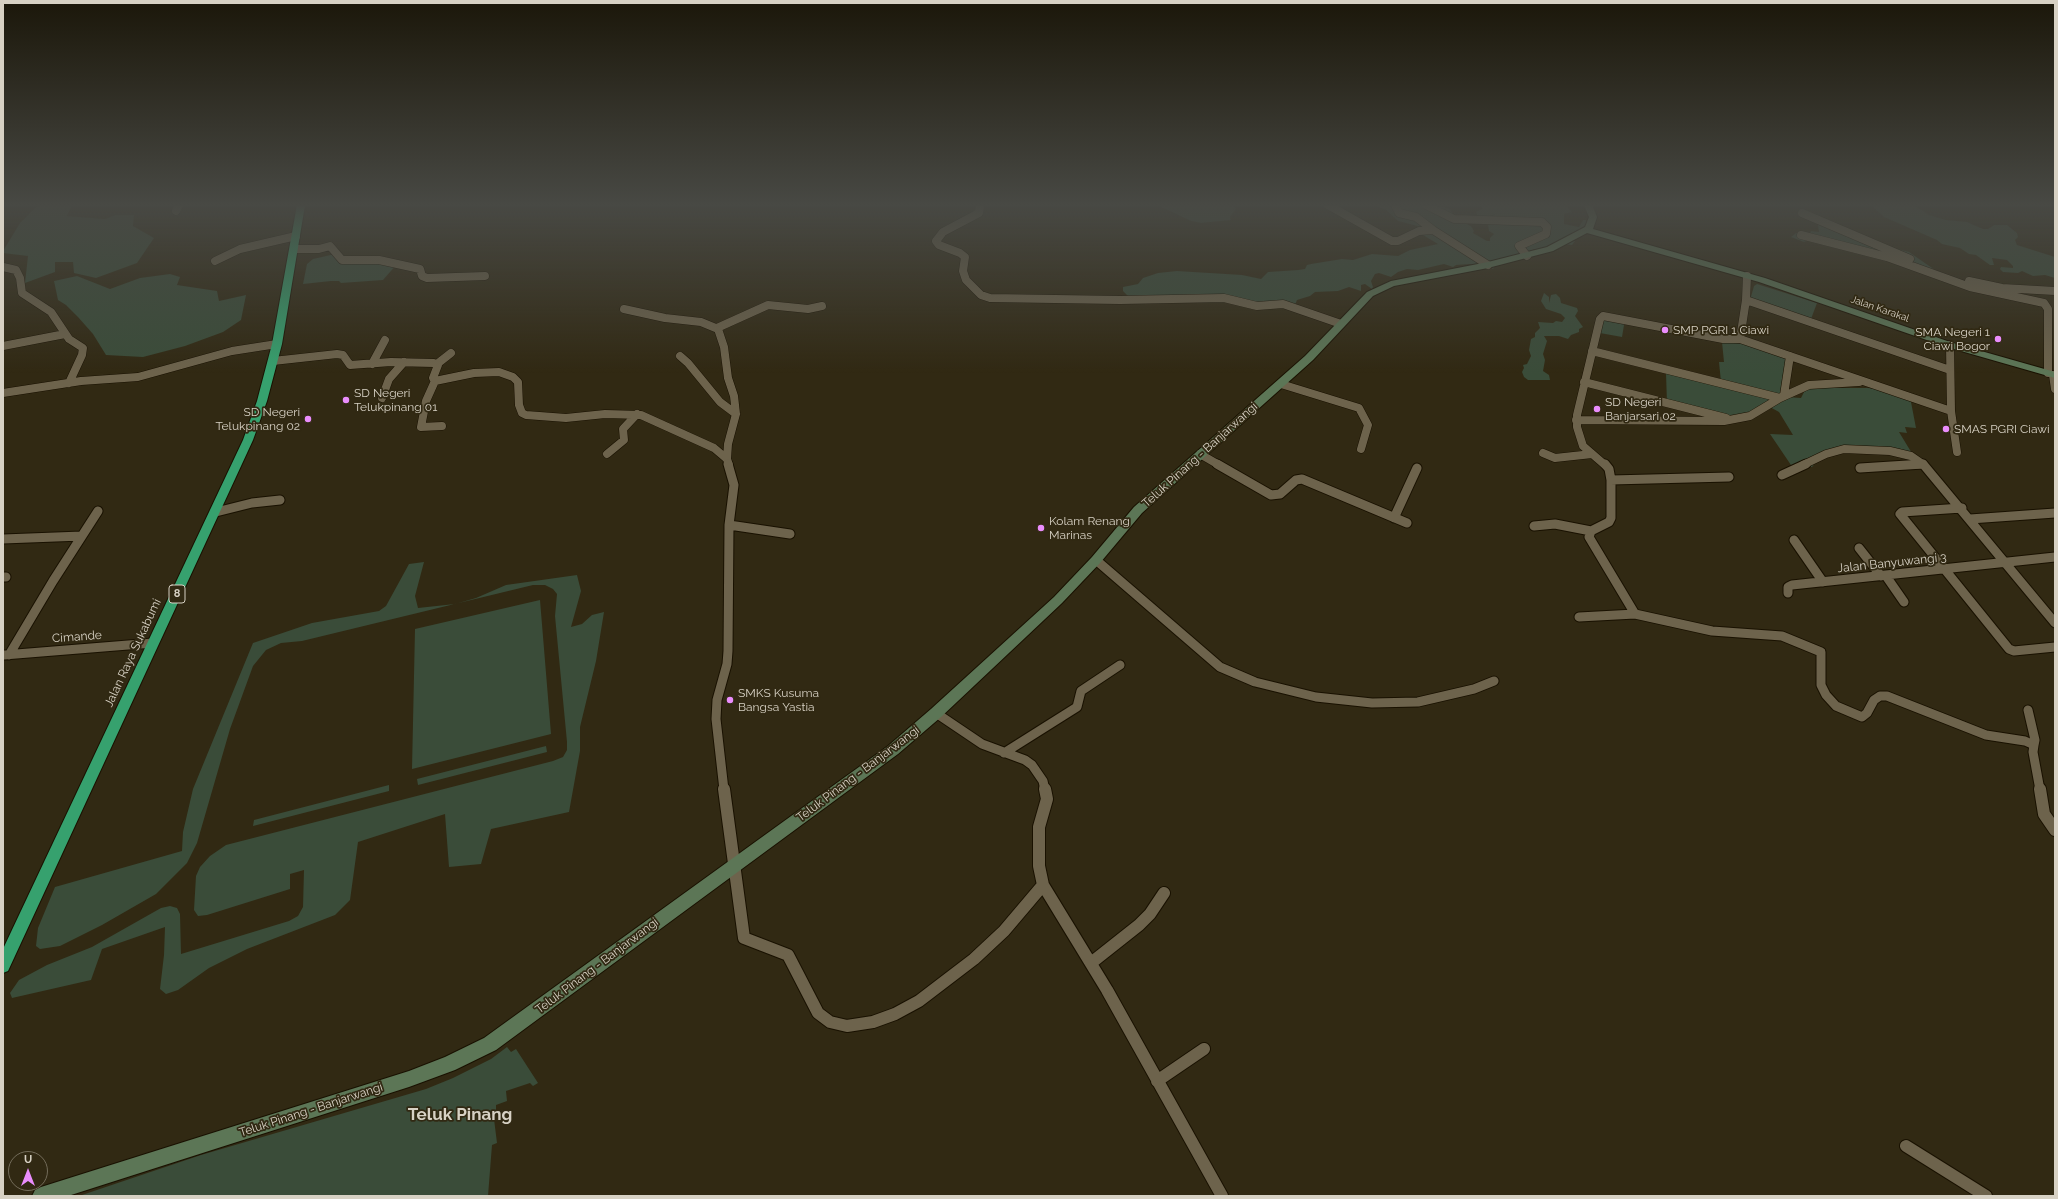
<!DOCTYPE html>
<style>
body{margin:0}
#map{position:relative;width:2058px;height:1199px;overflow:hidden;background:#312913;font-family:Raleway,sans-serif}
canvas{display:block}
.frame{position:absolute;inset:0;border:4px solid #d7d1c4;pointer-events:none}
.north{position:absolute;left:8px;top:1151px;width:40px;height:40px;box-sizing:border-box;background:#312913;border:1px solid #736c5a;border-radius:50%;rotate:0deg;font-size:11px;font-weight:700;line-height:16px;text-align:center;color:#d7d1c4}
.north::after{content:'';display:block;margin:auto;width:14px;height:18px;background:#ea8dfd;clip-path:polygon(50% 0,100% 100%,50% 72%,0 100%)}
</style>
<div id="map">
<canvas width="2058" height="1199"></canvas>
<div class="frame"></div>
<div class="north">U</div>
</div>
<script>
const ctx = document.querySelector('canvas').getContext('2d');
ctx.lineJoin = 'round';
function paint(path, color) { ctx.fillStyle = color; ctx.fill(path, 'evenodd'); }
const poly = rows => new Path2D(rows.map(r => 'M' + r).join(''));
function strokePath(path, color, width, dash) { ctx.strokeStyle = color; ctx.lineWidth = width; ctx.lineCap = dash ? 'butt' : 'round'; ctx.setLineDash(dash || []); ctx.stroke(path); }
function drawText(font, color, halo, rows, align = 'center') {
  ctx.font = font + ' Raleway,sans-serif'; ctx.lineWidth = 3.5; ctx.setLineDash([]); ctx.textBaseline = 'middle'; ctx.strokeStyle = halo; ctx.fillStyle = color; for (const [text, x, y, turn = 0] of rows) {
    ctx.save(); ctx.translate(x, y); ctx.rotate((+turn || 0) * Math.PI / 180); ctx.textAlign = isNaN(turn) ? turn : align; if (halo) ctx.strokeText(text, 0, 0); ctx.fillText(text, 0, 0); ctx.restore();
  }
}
paint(poly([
 [38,205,75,205,71,207,67,216,105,219,115,215,134,215,133,226,154,238,137,263,96,278,74,273,73,262,55,262,55,272,25,283,28,256,3,253,3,251,20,223],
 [1157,205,1232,205,1236,209,1230,217,1231,220,1201,223,1191,221],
 [1374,205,1436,205,1450,209,1456,219,1471,226,1474,231,1473,233,1487,241,1490,241,1490,238,1494,234,1489,231,1488,225,1497,221,1492,216,1495,214,1486,218,1477,215,1476,212,1483,208,1480,205,1566,205,1572,212,1564,214,1564,224,1579,227,1583,220,1586,220,1590,228,1582,234,1587,235,1577,234,1572,238,1575,241,1572,245,1557,243,1542,250,1534,249,1525,255,1512,256,1510,260,1494,263,1495,266,1493,269,1488,265,1476,267,1470,264,1456,265,1453,267,1444,264,1418,270,1407,269,1398,272,1391,277,1379,273,1375,274,1371,281,1373,287,1372,289,1365,284,1361,285,1361,291,1349,287,1338,291,1315,292,1310,296,1297,300,1295,305,1288,306,1231,300,1202,303,1132,300,1123,291,1123,287,1138,284,1143,278,1158,273,1177,271,1242,275,1261,279,1268,272,1298,270,1305,269,1307,265,1311,264,1342,259,1353,260,1372,254,1398,256,1410,250,1438,244,1423,235,1429,229,1398,221,1386,210],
 [1871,205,1914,205,1929,215,1946,220,1967,222,1983,229,1988,229,1994,225,2007,225,2017,233,2018,237,2015,240,2017,245,2055,257,2055,278,2045,275,2033,276,2022,271,2018,273,2003,272,2000,269,2001,267,2013,268,2013,266,2007,260,1992,258,1994,265,1990,265,1976,255,1969,254,1960,248,1942,244,1937,240,1884,217],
 [1820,224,1882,245,1909,252,1935,270,1893,262,1809,240,1804,242,1791,237,1796,233,1809,235,1811,231,1819,232,1818,225],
 [335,254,352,257,397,264,383,280,341,283,339,281,331,281,303,284,307,264,313,259],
 [170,274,180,277,177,285,217,291,219,301,246,295,241,320,223,332,185,346,143,357,106,355,93,334,78,317,66,305,58,300,54,281,77,276,110,289,140,278],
 [1757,284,1817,303,1811,319,1750,300,1754,286],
 [1544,293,1549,297,1549,303,1551,295,1556,294,1560,298,1561,303,1577,308,1578,311,1575,316,1583,327,1579,329,1579,332,1571,335,1568,339,1559,336,1544,336,1547,341,1543,354,1545,360,1543,371,1549,375,1550,380,1528,380,1524,377,1522,372,1524,368,1523,365,1527,364,1531,356,1529,350,1531,339,1535,337,1535,333,1540,328,1538,322,1553,323,1556,321,1562,322,1565,318,1561,314,1546,309,1541,301],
 [1601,319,1625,319,1622,337,1600,333],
 [1722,342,1745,344,1785,357,1788,360,1786,385,1781,388,1782,391,1787,397,1801,398,1805,390,1813,388,1868,388,1885,390,1906,398,1911,402,1916,428,1905,427,1907,433,1899,432,1913,455,1858,446,1819,458,1812,467,1804,466,1793,468,1770,434,1793,435,1779,412,1768,406,1737,421,1667,404,1666,373,1744,391,1721,382,1719,362,1724,362],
 [424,562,415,596,418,608,455,604,476,598,506,585,577,575,581,591,571,627,582,624,592,615,604,612,596,661,580,727,580,751,569,812,491,829,481,864,449,867,445,814,358,842,350,900,335,915,247,949,209,968,178,990,166,994,160,989,164,955,165,927,102,949,91,980,12,998,10,993,19,980,47,965,92,947,161,908,170,906,177,908,180,914,181,954,289,921,298,916,303,907,304,870,290,874,290,889,207,915,198,916,194,910,196,876,200,867,210,856,226,845,553,761,563,757,567,750,567,742,555,616,557,594,553,589,545,585,533,585,302,641,281,643,266,650,253,666,230,729,197,843,187,863,156,894,102,925,60,946,40,949,36,946,38,928,55,887,182,851,183,832,193,789,253,643,312,623,379,611,386,606,409,564],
 [540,600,551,734,412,769,415,629],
 [546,746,547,752,418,785,417,779],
 [389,785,389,791,253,826,254,820],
 [507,1047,511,1052,516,1049,538,1083,533,1086,530,1083,506,1091,507,1101,496,1105,496,1110,493,1111,497,1143,492,1145,488,1196,79,1196,201,1155,426,1089,453,1078,491,1059]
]), '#3a4c39');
const streetFar2 = poly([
 [980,205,979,213,943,232,936,241,939,245,960,253,965,257,963,271,966,280,981,295,990,298,1120,300,1224,298,1257,306,1283,304,1341,324],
 [1328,205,1392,241,1398,241,1419,231,1433,230,1488,265],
 [1395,205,1399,213,1416,217,1433,230],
 [1426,205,1454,219,1542,222,1547,227,1546,234,1519,246,1527,256],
 [176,211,179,205],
 [1802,213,1910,259],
 [1801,235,1887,257,1970,287,2044,303,2048,309,2048,373],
 [294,249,319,249,330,246,342,260,379,260,420,269,422,276,427,278,485,276],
 [215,261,240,249,296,236],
 [3,267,16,270,20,278,22,293,51,312,69,339,83,348,82,355,69,383],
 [1969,281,2002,288,2055,291],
 [1746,300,1950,370],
 [624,309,665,318,701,322,718,329,724,347,728,378,734,396,736,414,728,444,727,459],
 [717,328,768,305,808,309,822,306],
 [1740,339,1746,300,1747,276],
 [3,346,65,334],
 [680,356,688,363,720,402,736,414],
 [273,361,337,354,343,355,350,365,391,362,434,363,438,365,433,378,435,381,474,373,499,372,513,377,518,382,519,405,522,413,526,415,566,418,605,414,641,415,714,448,727,459,729,465],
 [372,364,385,340],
 [437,364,451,353],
 [2053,375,2055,389],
 [435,381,426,401,421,427,442,426],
 [1584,382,1726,418],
 [1281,384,1359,408,1368,425,1361,449],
 [3,393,81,381,138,377,232,351,277,344],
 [1784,395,1790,356],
 [382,398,389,379,404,362],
 [1780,398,1809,385,1859,382],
 [1951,411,1957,452],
 [1576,420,1724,421,1750,416,1780,398,1592,351],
 [1543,453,1555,458,1592,454],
 [607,454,624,440,623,429,637,414],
 [1200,454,1219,465],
 [1605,465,1583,446,1577,427,1577,415,1600,319,1603,316,1723,339,1740,339,1951,411,1950,345],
 [1803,465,1826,454,1844,449,1890,451,1911,456,1924,465],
 [1911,465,1923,464]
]);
const streetFar1 = poly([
 [1217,464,1271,495,1280,494,1296,480,1302,479,1407,523],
 [1605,464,1609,469,1611,480,1611,518,1609,522,1591,531,1589,537,1635,614,1712,631,1782,636,1821,652,1821,685,1826,695,1836,706,1862,717,1867,713,1874,700,1880,696,1887,696,1986,735,2025,741,2034,745,2033,752,2040,790],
 [1923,464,2055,623],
 [1860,468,1923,464],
 [1782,475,1806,464],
 [1611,480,1729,477],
 [1962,508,1902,512,1900,514,2009,649,2014,651,2055,647],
 [216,512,252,503,280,500],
 [1394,518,1417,468],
 [1970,519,2055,513],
 [729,525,790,534],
 [1534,526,1555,524,1591,531],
 [3,539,82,536],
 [1794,540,1823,582],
 [1859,548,1881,576],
 [1096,560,1220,667,1255,682,1316,697,1372,703,1418,702,1474,689,1494,681],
 [1886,576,1904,602],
 [3,577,6,577],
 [1788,593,1788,587,1792,585,2055,557],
 [1579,617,1635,614],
 [4,655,153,643],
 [9,655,53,581,98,511],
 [2028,710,2035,740,2034,745],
 [936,713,982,744,1025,760,1032,765,1043,781,1045,790],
 [1004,753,1077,707,1081,691,1120,665],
 [724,790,716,719,717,700,727,664,728,651,729,525,734,485,728,464]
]);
const street = poly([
 [724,789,744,938,788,955,818,1013,830,1022,847,1026,873,1022,895,1014,919,1001,974,959,1004,931,1043,885],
 [1045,789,1047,799,1039,827,1039,866,1043,885,1107,990,1222,1196],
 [2040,789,2044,814,2055,830],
 [1091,963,1139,925,1150,914,1164,893],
 [1157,1081,1204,1049],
 [1906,1146,1986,1196]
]);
const secondary = poly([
 [1584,205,1592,205,1597,217,1593,229,1765,278,1953,343,2055,372,2055,378,1947,347,1759,282,1587,233,1553,251,1488,268,1394,286,1373,296,1313,360,1142,513,1100,563,1062,603,941,717,898,754,496,1050,455,1070,409,1087,68,1196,32,1196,35,1190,41,1187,409,1071,445,1057,484,1038,888,746,931,709,1054,597,1092,557,1134,507,1305,356,1367,292,1391,281,1488,262,1547,247,1585,227,1589,217,1584,205]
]);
const highway = poly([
 [297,205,305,205,282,344,267,401,253,440,8,971,3,973,3,949,243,440,257,401,272,344,297,205]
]);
strokePath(streetFar2, '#191100', 9);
strokePath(streetFar1, '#191100', 11);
strokePath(street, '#191100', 14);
strokePath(secondary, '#191100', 2);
strokePath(highway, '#191100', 2);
strokePath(streetFar2, '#6d634c', 8);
strokePath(streetFar1, '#6d634c', 9);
strokePath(street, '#6d634c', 12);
paint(secondary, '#5c7656');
paint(highway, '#36a16e');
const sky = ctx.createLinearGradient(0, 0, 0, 373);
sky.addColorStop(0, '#1b170a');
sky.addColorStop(0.55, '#484944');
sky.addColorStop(1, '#48494400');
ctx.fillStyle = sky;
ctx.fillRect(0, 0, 2058, 373);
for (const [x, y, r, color] of [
 [1665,330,4,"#ea8dfd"],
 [1998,339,4,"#ea8dfd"],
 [346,400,4,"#ea8dfd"],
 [1597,409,4,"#ea8dfd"],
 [308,419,4,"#ea8dfd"],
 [1946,429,4,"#ea8dfd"],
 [1041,528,4,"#ea8dfd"],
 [730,700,4,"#ea8dfd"]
]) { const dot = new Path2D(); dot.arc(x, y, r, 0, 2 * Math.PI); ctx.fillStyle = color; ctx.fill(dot); strokePath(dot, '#312913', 1.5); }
drawText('10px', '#d7d1c4', '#312913', [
 ["Jalan Karakal",1880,309,19]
]);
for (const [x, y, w] of [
 [177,594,16]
]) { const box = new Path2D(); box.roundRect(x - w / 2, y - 9, w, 18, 3); ctx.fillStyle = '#312913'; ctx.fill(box); strokePath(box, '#d7d1c4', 1); }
drawText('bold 11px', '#d7d1c4', null, [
 ["8",177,594]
]);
drawText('12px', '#d7d1c4', '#312913', [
 ["SMP PGRI 1 Ciawi",1673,330],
 ["SMA Negeri 1",1990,332,"right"],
 ["Ciawi Bogor",1990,346,"right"],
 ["SD Negeri",354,393],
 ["Telukpinang 01",354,407],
 ["SD Negeri",1605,402],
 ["Banjarsari 02",1605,416],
 ["SD Negeri",300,412,"right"],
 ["Telukpinang 02",300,426,"right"],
 ["SMAS PGRI Ciawi",1954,429],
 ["Kolam Renang",1049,521],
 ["Marinas",1049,535],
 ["SMKS Kusuma",738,693],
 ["Bangsa Yastia",738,707]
], 'left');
drawText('12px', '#d7d1c4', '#312913', [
 ["Teluk Pinang - Banjarwangi",1200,455,-42],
 ["Jalan Banyuwangi 3",1892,563,-6],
 ["Cimande",77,637,-4],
 ["Jalan Raya Sukabumi",133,653,-65],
 ["Teluk Pinang - Banjarwangi",858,774,-37],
 ["Teluk Pinang - Banjarwangi",597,966,-37],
 ["Teluk Pinang - Banjarwangi",311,1110,-18]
]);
drawText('bold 17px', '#d7d1c4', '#312913', [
 ["Teluk Pinang",460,1115]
]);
</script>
